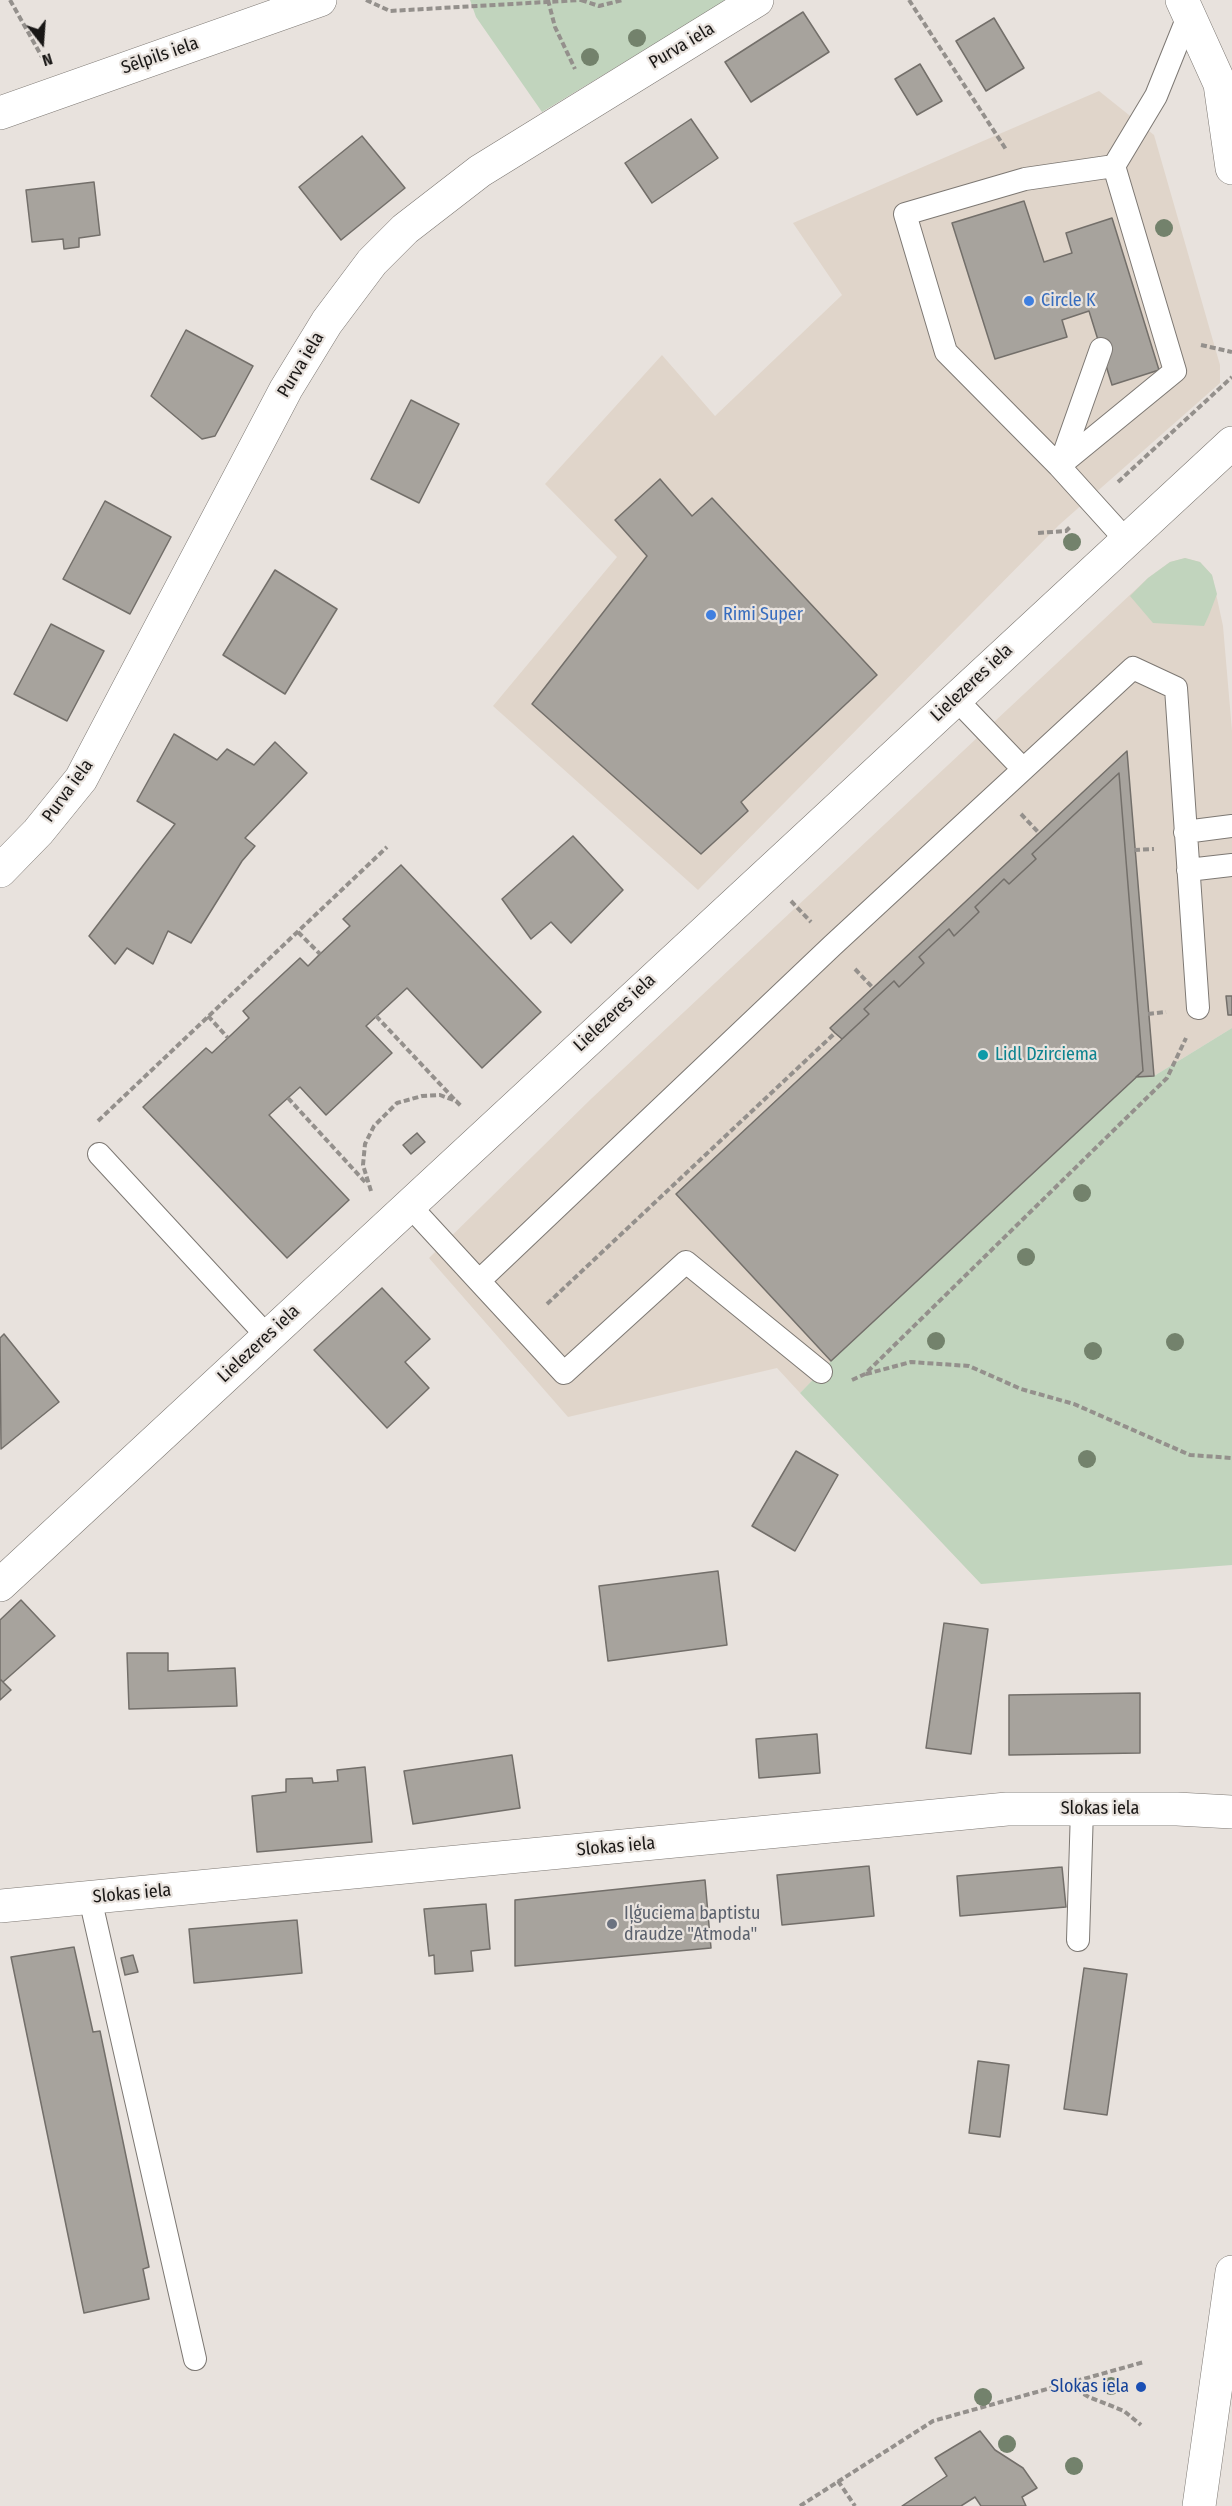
<!DOCTYPE html>
<meta charset="utf-8">
<style>
body{margin:0}
#map{position:relative;width:1232px;height:2506px;overflow:hidden;background:#e8e2dd;font-family:"Fira Sans Condensed",sans-serif}
canvas{display:block}
.north{position:absolute;left:12px;top:12px;width:60px;height:60px;-webkit-text-stroke:4px #e8e2dd;paint-order:stroke;rotate:163deg;font-size:16px;font-weight:700;line-height:24px;text-align:center;color:#191716}
.north::after{content:'';display:block;margin:auto;width:21px;height:27px;background:#191716;clip-path:polygon(50% 0,100% 100%,50% 72%,0 100%)}
</style>
<div id="map">
<canvas width="1232" height="2506"></canvas>
<div class="north">N</div>
</div>
<script>
const ctx = document.querySelector('canvas').getContext('2d');
ctx.lineJoin = 'round';
function paint(path, color) { ctx.fillStyle = color; ctx.fill(path, 'evenodd'); }
const poly = rows => new Path2D(rows.map(r => 'M' + r).join(''));
function strokePath(path, color, width, dash) { ctx.strokeStyle = color; ctx.lineWidth = width; ctx.lineCap = dash ? 'butt' : 'round'; ctx.setLineDash(dash || []); ctx.stroke(path); }
function drawText(font, color, halo, rows, align = 'center') {
  ctx.font = font + ' "Fira Sans Condensed",sans-serif'; ctx.lineWidth = 4.5; ctx.setLineDash([]); ctx.textBaseline = 'middle'; ctx.strokeStyle = halo; ctx.fillStyle = color; for (const [text, x, y, turn = 0] of rows) {
    ctx.save(); ctx.translate(x, y); ctx.rotate((+turn || 0) * Math.PI / 180); ctx.textAlign = isNaN(turn) ? turn : align; if (halo) ctx.strokeText(text, 0, 0); ctx.fillText(text, 0, 0); ctx.restore();
  }
}
paint(poly([
 [1099,91,1154,135,1220,365,1220,383,1059,525,698,890,493,706,617,557,545,484,662,355,715,416,842,295,793,223],
 [1185,558,1200,562,1212,575,1223,626,1232,731,1232,1028,1154,1076,1136,1077,831,1361,800,1393,777,1368,568,1417,429,1258,592,1098,1148,578,1170,562]
]), '#e0d5ca');
paint(poly([
 [470,0,727,0,542,112,476,17],
 [1185,558,1200,562,1212,575,1217,594,1209,615,1204,626,1153,623,1130,596,1148,578,1170,562],
 [1232,1028,1232,1565,981,1584,800,1393,831,1361,1136,1077,1154,1076]
]), '#c1d4bd');
const building = poly([
 [803,12,829,52,751,102,725,62,803,12],
 [994,18,1024,68,986,91,956,41,994,18],
 [920,64,942,101,917,115,895,79,920,64],
 [691,119,718,158,652,203,625,163,691,119],
 [362,136,405,188,341,240,299,187,362,136],
 [94,182,100,235,79,238,79,247,64,249,63,239,32,242,26,190,94,182],
 [1024,201,1044,262,1072,253,1066,233,1112,218,1159,370,1112,385,1089,311,1062,320,1067,337,995,359,952,223,1024,201],
 [186,330,253,366,215,436,202,439,151,396,186,330],
 [411,400,459,424,419,503,371,479,411,400],
 [660,479,692,516,712,498,877,675,741,802,748,811,701,854,532,704,647,556,615,520,660,479],
 [105,501,171,537,130,614,63,579,105,501],
 [275,570,337,609,285,694,223,655,275,570],
 [51,624,104,651,67,721,14,694,51,624],
 [174,734,217,760,227,749,254,765,275,742,307,773,245,838,255,846,242,861,191,943,168,931,153,964,127,948,115,964,89,936,175,824,137,801,174,734],
 [1127,751,1154,1076,1136,1077,1143,1071,1119,773,1032,854,1036,859,1009,884,1004,879,975,907,979,912,954,936,949,929,919,957,924,963,899,987,894,981,864,1009,869,1014,842,1039,835,1033,830,1028,1127,751],
 [1119,773,1143,1071,831,1361,676,1194,869,1014,864,1009,894,981,899,987,924,963,919,957,949,929,954,936,979,912,975,907,1004,879,1009,884,1036,859,1032,854,1119,773],
 [573,836,623,890,571,943,551,922,531,939,502,899,573,836],
 [401,865,541,1012,482,1068,407,988,366,1026,392,1053,326,1115,300,1087,269,1115,349,1200,287,1258,143,1107,206,1048,212,1053,249,1018,243,1011,300,958,308,966,320,954,350,926,343,919,401,865],
 [1226,996,1232,996,1232,1015,1228,1015,1226,996],
 [417,1133,425,1142,411,1154,403,1145,417,1133],
 [382,1288,430,1339,405,1362,429,1388,387,1428,314,1350,382,1288],
 [4,1334,59,1402,1,1449,0,1338,4,1334],
 [796,1451,838,1475,795,1551,752,1526,796,1451],
 [718,1571,727,1645,608,1661,599,1586,718,1571],
 [21,1600,55,1636,3,1682,0,1679,0,1620,21,1600],
 [944,1623,988,1629,971,1754,926,1748,944,1623],
 [127,1653,168,1653,168,1671,235,1668,237,1706,129,1709,127,1653],
 [0,1679,11,1690,0,1700,0,1679],
 [1140,1693,1140,1753,1009,1755,1009,1695,1140,1693],
 [817,1734,820,1773,759,1778,756,1739,817,1734],
 [512,1755,520,1808,413,1824,404,1771,512,1755],
 [365,1767,372,1842,257,1852,252,1796,286,1792,286,1779,312,1778,313,1783,338,1781,337,1770,365,1767],
 [869,1866,874,1916,782,1925,777,1875,869,1866],
 [1062,1867,1066,1907,960,1916,957,1876,1062,1867],
 [705,1880,711,1948,515,1966,515,1900,705,1880],
 [486,1904,490,1949,471,1951,473,1971,435,1974,434,1955,429,1956,424,1909,486,1904],
 [297,1920,302,1973,194,1983,189,1929,297,1920],
 [74,1947,93,2032,100,2031,149,2267,143,2269,149,2299,84,2313,11,1957,74,1947],
 [133,1955,138,1972,125,1975,121,1958,133,1955],
 [1084,1968,1127,1974,1107,2115,1064,2109,1084,1968],
 [978,2061,1009,2065,1000,2137,969,2133,978,2061],
 [980,2431,995,2450,1023,2468,1037,2488,1022,2497,1026,2506,981,2506,975,2497,961,2506,902,2506,947,2476,935,2458,980,2431]
]);
paint(building, '#a7a39d');
strokePath(building, '#736f6a', 1.5);
const service = poly([
 [1114,166,1025,179,905,214,946,352,1059,466,1126,540],
 [1060,465,1101,349],
 [1059,466,1175,371,1114,166,1156,96,1189,14],
 [955,698,1023,769],
 [1185,832,1232,826],
 [1188,870,1232,865],
 [99,1154,267,1336],
 [409,1205,479,1281,833,945,1133,668,1176,688,1198,1008],
 [479,1281,564,1373,686,1262,821,1372],
 [90,1898,195,2359],
 [1078,1940,1082,1809]
]);
const minor = poly([
 [0,113,320,0],
 [0,871,38,832,81,779,286,389,327,322,372,262,405,229,480,171,757,0],
 [0,1585,1232,443]
]);
const tertiary = poly([
 [1182,0,1220,84,1232,104],
 [1220,84,1232,168],
 [0,1906,1007,1809,1177,1809,1232,1812],
 [1199,2506,1232,2272]
]);
strokePath(service, '#7d7873', 24);
strokePath(minor, '#7d7873', 34);
strokePath(tertiary, '#7d7873', 34);
strokePath(poly([
 [10,0,42,57],
 [366,0,390,11,581,0],
 [548,0,555,27,575,69],
 [581,0,599,6,623,0],
 [909,0,1007,151],
 [1201,345,1232,352],
 [1118,482,1232,377],
 [1038,533,1066,531,1071,526],
 [1021,814,1039,833],
 [1134,850,1154,849],
 [791,901,811,922],
 [298,932,320,954],
 [855,969,873,988],
 [1148,1014,1166,1012],
 [208,1016,228,1038],
 [376,1016,455,1100],
 [288,1098,366,1183],
 [98,1121,387,847],
 [371,1191,363,1165,365,1144,374,1126,397,1103,422,1096,440,1095,456,1101,461,1106],
 [547,1304,835,1033],
 [866,1374,911,1362,969,1366,1021,1389,1074,1404,1190,1455,1232,1458],
 [852,1380,865,1374,1167,1078,1186,1038],
 [1068,2385,1089,2397,1124,2411,1141,2425],
 [838,2481,855,2506],
 [800,2506,933,2421,1144,2362]
]), '#94908c', 4, [6, 3]);
strokePath(service, '#fff', 22);
strokePath(minor, '#fff', 33);
strokePath(tertiary, '#fff', 33);
ctx.fillStyle = '#73826c';
for (const [x, y] of [
 [637,38],
 [590,57],
 [1164,228],
 [1072,542],
 [1082,1193],
 [1026,1257],
 [936,1341],
 [1175,1342],
 [1093,1351],
 [1087,1459],
 [1111,2386],
 [983,2397],
 [1007,2444],
 [1074,2466]
]) { ctx.beginPath(); ctx.arc(x, y, 9, 0, 2 * Math.PI); ctx.fill(); }
for (const [x, y, r, color] of [
 [1029,301,6,"#3f7fe0"],
 [711,615,6,"#3f7fe0"],
 [983,1055,6,"#0f9aa8"],
 [612,1924,6,"#6b7280"],
 [1141,2387,6,"#1a4fb4"]
]) { const dot = new Path2D(); dot.arc(x, y, r, 0, 2 * Math.PI); ctx.fillStyle = color; ctx.fill(dot); strokePath(dot, '#e8e2dd', 2); }
drawText('18px', '#191716', '#e8e2dd', [
 ["Purva iela",682,46,-31],
 ["Sēlpils iela",160,56,-19],
 ["Purva iela",301,365,-59],
 ["Lielezeres iela",972,683,-43],
 ["Purva iela",68,791,-54],
 ["Lielezeres iela",615,1013,-43],
 ["Lielezeres iela",259,1344,-43],
 ["Slokas iela",1100,1809],
 ["Slokas iela",616,1847,-5],
 ["Slokas iela",132,1894,-5]
]);
drawText('18px', '#366cbe', '#e8e2dd', [
 ["Circle K",1041,301],
 ["Rimi Super",723,615]
], 'left');
drawText('18px', '#0d838f', '#e8e2dd', [
 ["Lidl Dzirciema",995,1055]
], 'left');
drawText('18px', '#5b616d', '#e8e2dd', [
 ["Iļģuciema baptistu",624,1914],
 ["draudze \"Atmoda\"",624,1935]
], 'left');
drawText('18px', '#164399', '#e8e2dd', [
 ["Slokas iela",1129,2387]
], 'right');
</script>
